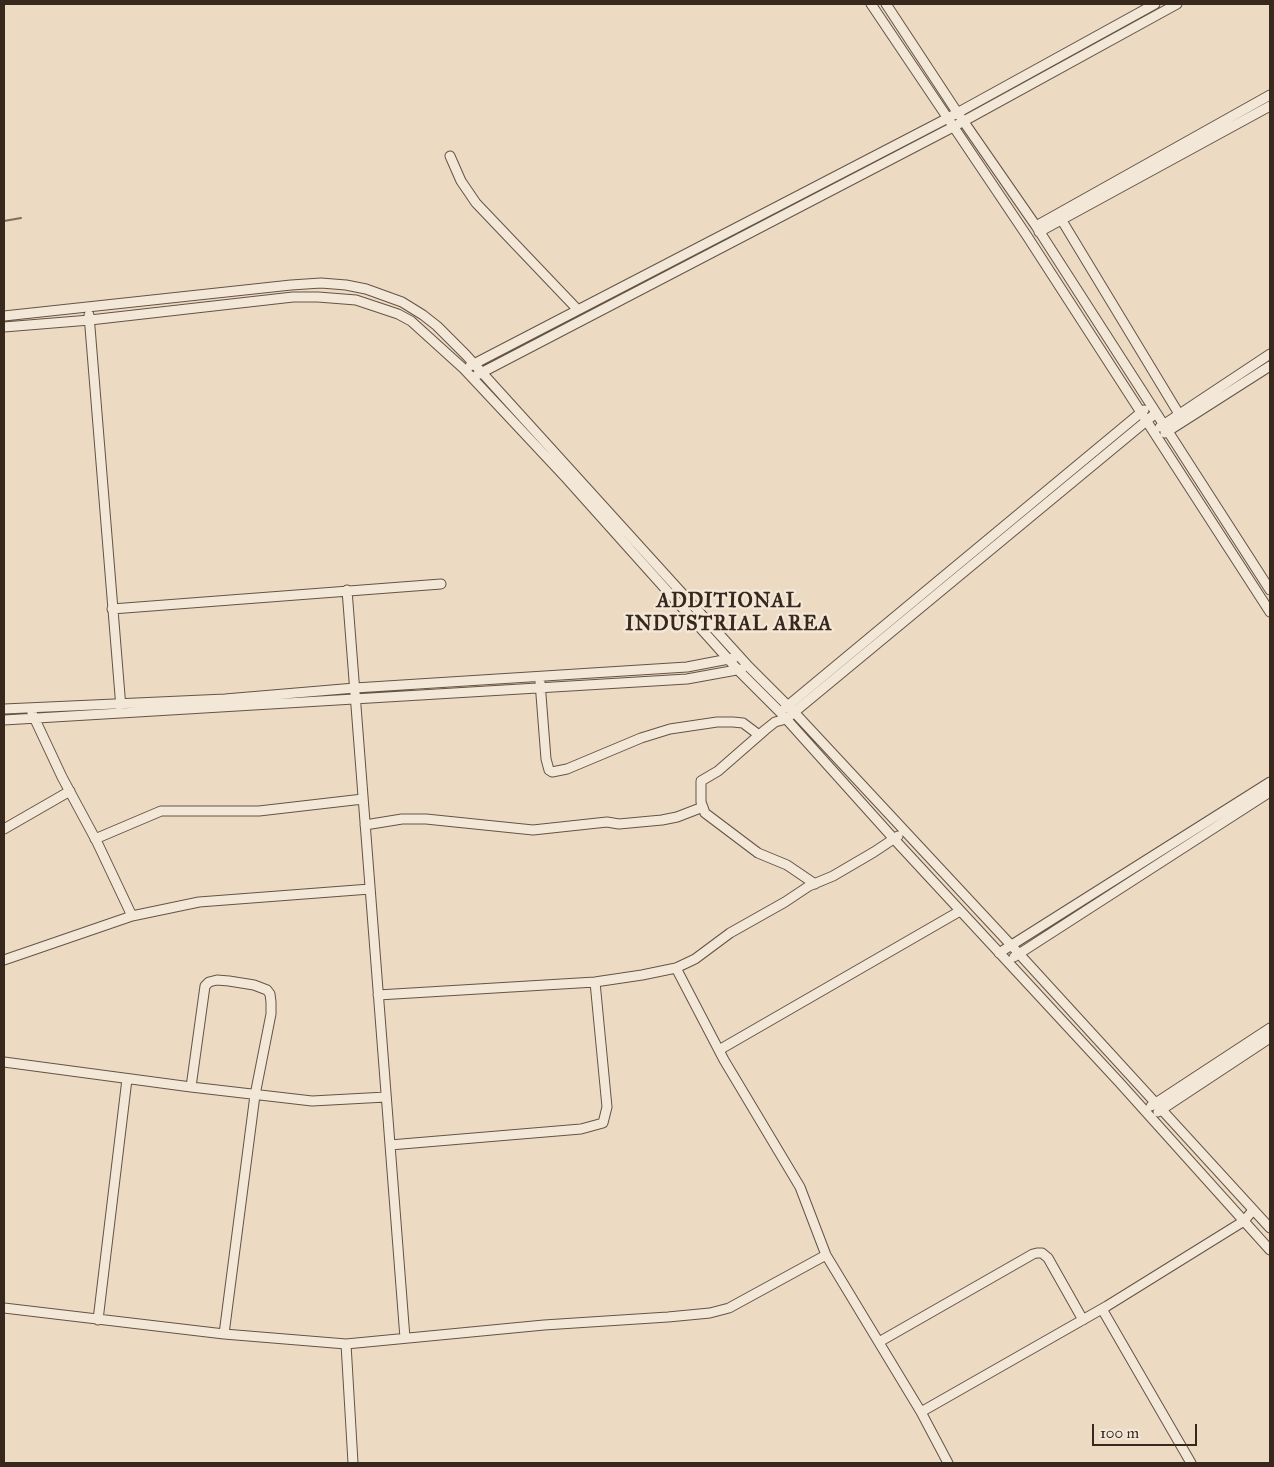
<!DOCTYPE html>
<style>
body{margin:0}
#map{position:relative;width:1274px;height:1467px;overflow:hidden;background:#ecdac3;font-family:"IM FELL Great Primer",serif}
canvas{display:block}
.frame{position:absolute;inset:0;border:5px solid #37271c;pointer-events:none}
.scale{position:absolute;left:1092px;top:1424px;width:105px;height:22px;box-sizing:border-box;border:2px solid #37271c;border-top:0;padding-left:6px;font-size:15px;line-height:18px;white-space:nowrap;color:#37271c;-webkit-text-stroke:4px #f3e7d8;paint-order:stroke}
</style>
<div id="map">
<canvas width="1274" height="1467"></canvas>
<div class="frame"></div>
<div class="scale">100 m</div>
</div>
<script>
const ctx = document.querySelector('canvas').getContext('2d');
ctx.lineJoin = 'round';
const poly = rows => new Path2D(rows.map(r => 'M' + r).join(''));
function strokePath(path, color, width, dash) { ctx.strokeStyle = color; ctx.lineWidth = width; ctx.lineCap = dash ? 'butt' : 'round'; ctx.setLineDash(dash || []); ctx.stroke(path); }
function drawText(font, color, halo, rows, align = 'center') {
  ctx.font = font + ' "IM FELL Great Primer",serif'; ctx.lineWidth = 5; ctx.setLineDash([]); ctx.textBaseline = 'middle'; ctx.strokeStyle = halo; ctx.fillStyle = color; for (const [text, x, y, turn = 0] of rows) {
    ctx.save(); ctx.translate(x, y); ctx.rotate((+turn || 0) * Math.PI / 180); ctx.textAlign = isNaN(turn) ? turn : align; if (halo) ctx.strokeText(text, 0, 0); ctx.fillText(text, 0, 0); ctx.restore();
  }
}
strokePath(poly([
 [4,221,21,218]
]), '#7e6e5e', 2);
const minor = poly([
 [871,4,1027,236,1270,612],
 [886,4,957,112,1036,226,1270,590],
 [450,156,461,181,476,203,578,310],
 [1061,219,1179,414],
 [1036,226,1270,95],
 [1039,232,1270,106],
 [89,315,121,708],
 [4,316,291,285,321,283,346,285,366,289,402,302,423,315,437,326,466,355,749,667,794,712,1011,945,1270,1228],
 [4,327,90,320,293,297,318,297,356,300,398,314,411,321,464,369,567,479,738,670,780,712,894,839,1119,1082,1270,1250],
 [470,366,948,118,1155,4],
 [477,375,953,127,1177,4],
 [1160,427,1270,354],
 [1165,433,1270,366],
 [347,590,405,1338],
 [112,609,441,584],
 [540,682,546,759,549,770,552,772,567,769,641,738,670,729,717,722,733,722,743,723,759,735],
 [785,708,1144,410],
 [4,709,225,699,355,688,687,667,734,658],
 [4,720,687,679,742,669],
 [365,825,402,819,426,819,533,830,607,822,619,824,662,820,677,817,703,807],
 [4,829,70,791],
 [95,839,161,811,259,811,363,799],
 [815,884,787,865,758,853,705,813,701,802,701,781,718,771,765,730,775,722,786,719,1156,413],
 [132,916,199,902,370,889],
 [999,953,1270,782],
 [1014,957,1270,792],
 [4,960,132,916,97,842,62,777,32,713],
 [676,968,724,1060,800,1187,826,1255,921,1412,948,1463],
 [378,995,595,982,642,975,676,968,695,959,730,933,785,902,809,886,833,876,874,852,898,836],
 [719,1050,960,911],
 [4,1062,191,1087,312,1101,386,1097],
 [191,1087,205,986,209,982,217,980,229,981,254,985,267,990,270,994,271,1002,271,1014,255,1095,224,1334],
 [1151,1106,1270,1028],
 [1158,1112,1270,1038],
 [390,1145,581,1129,603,1123,607,1107,595,982],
 [4,1308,224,1334,346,1344,544,1325,668,1317,710,1313,729,1308,826,1255],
 [1102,1309,1191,1463],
 [98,1320,127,1079],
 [879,1342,1033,1254,1037,1253,1042,1253,1048,1258,1083,1320],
 [346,1344,353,1463],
 [921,1412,1107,1306,1244,1221,1253,1210]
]);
strokePath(minor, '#645446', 11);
strokePath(minor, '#f3e7d8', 9);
ctx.letterSpacing = '1px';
drawText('bold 20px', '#37271c', '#f3e7d8', [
 ["ADDITIONAL",729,602],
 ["INDUSTRIAL AREA",729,625]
]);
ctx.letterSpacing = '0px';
</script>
